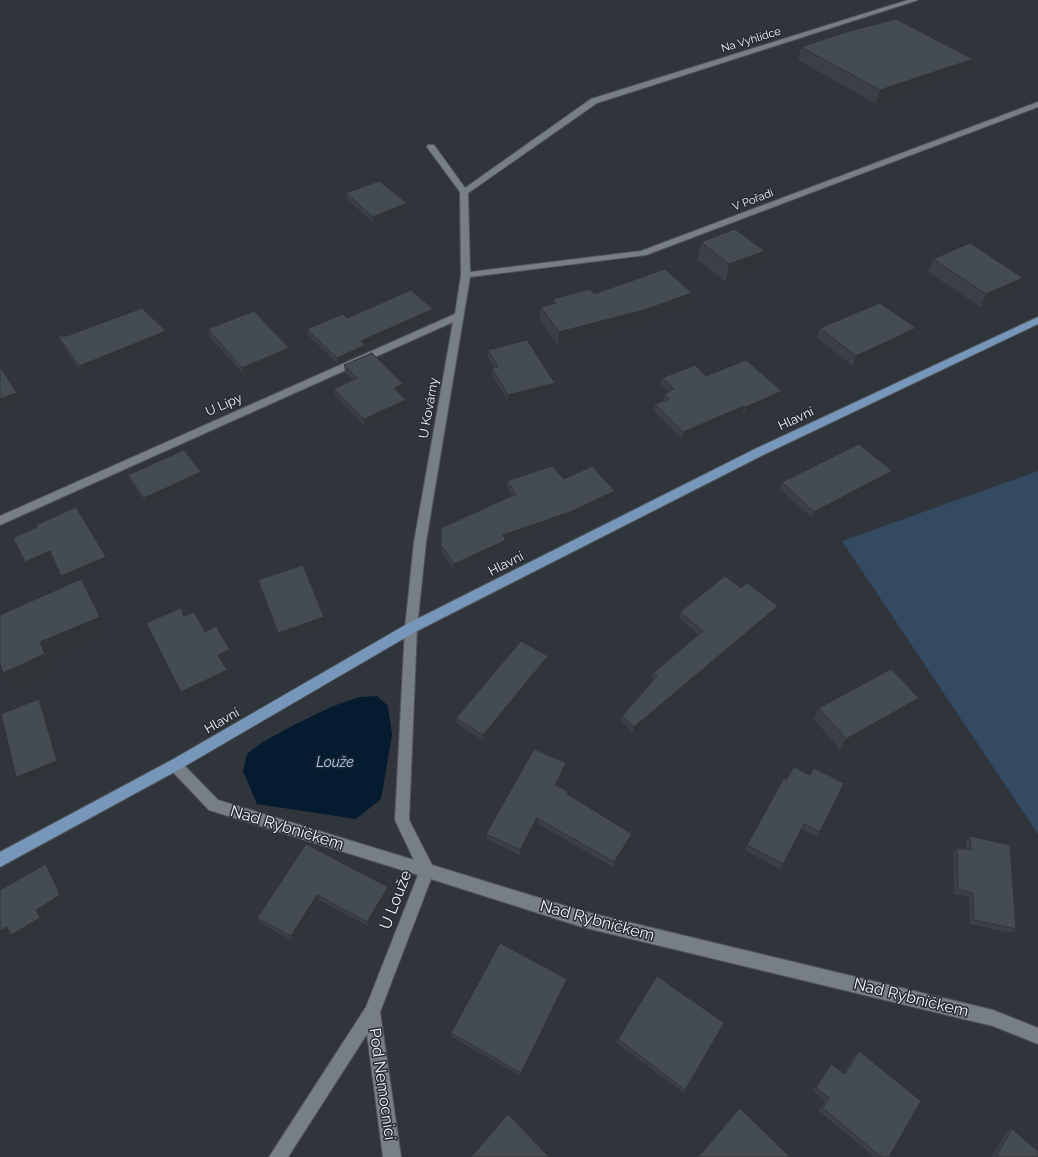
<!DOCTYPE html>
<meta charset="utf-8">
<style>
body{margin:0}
canvas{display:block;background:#2f353b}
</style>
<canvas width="1038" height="1157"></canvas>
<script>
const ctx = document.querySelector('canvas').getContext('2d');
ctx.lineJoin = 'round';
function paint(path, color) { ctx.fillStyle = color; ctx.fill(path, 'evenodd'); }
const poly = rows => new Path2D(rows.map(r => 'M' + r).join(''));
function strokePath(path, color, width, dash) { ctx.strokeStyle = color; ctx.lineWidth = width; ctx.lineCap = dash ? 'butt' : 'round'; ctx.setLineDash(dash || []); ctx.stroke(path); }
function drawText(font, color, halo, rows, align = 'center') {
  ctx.font = font + ' Raleway,sans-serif'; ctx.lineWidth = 3; ctx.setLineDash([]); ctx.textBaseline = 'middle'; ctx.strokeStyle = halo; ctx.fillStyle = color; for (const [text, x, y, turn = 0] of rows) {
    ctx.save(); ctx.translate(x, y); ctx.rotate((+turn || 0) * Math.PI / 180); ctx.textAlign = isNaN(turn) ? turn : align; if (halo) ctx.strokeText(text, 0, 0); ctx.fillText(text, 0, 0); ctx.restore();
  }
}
paint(poly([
 [1038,471,1038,834,842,541]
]), '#344a61');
paint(poly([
 [377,696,388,706,392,735,381,799,356,819,257,804,243,771,247,754,261,743,292,726,333,706,360,697]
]), '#051b30');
const minor = poly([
 [908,0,918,0,597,103,468,193,470,272,641,251,1038,102,1038,107,646,255,470,277,426,542,417,628,409,820,432,865,582,911,993,1010,1038,1028,1038,1044,993,1026,582,927,431,879,380,1012,401,1157,383,1157,367,1034,288,1157,269,1157,366,1007,418,875,209,810,170,769,168,765,170,761,175,759,180,761,218,800,414,860,395,820,405,628,414,542,453,322,0,525,0,516,455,314,461,275,460,192,427,147,428,145,434,145,465,188,591,99,908,0]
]);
const major = poly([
 [1038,317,1038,324,763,455,415,632,180,769,0,867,0,852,170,761,407,624,755,449,1038,317]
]);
strokePath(minor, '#4f555a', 2);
strokePath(major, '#4f555a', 2);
paint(minor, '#787e86');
paint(major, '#7697ba');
paint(poly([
 [801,47,969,72,876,104,798,60],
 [346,193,408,210,374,223,347,199],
 [701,242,765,251,761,269,726,282,698,260],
 [933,259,1017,290,981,307,928,272],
 [692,293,690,305,643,323,558,345,540,320,541,307,553,304,553,299,594,294],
 [433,309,434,315,365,346,366,352,338,364,308,335,307,329,347,318],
 [820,328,912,338,853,366,817,338],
 [208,329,289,348,290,355,244,375,209,336],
 [166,331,168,337,81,372,61,343,58,336],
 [488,350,555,383,554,389,508,401,492,375,492,368,495,368,488,357],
 [344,365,403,384,404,390,398,393,406,406,365,426,335,395,334,389,353,380,345,372],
 [706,376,780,397,744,414,743,412,682,439,654,411,655,404,664,401,663,400,664,394,669,392,661,384,662,378],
 [892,471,890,478,812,518,780,489,782,482],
 [201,472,203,479,147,504,131,482,128,475],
 [564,479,614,497,570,519,506,541,506,546,454,570,442,552,441,545,513,496,507,487,507,481],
 [741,588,776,612,633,733,621,721,622,716,653,680,652,679,653,673,699,635,679,618,680,612],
 [548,656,547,662,484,741,457,724,456,718],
 [919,698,912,709,840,750,814,719,819,708],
 [566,769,557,786,568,795,632,834,631,839,613,867,537,823,520,855,487,839,486,834],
 [810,775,844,783,817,837,801,829,780,869,745,850,747,845,786,780],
 [970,836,1016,929,1011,933,970,924,969,897,954,894,953,853,957,848,966,849,966,841],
 [306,844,388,887,389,892,368,926,319,900,293,941,259,922,257,918],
 [567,979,566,983,521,1076,452,1037,451,1033],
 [724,1023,684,1093,617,1043,618,1039],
 [859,1051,889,1157,874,1157,819,1111,825,1101,813,1091,828,1068,831,1064,844,1073,855,1055],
 [1012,1129,1038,1157,992,1157,1007,1132]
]), '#3a4046');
paint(poly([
 [973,59,969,72,876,104,880,90],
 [407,203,408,210,374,223,373,217],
 [765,251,761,269,726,282,729,264],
 [1023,278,1017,290,981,307,986,294],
 [692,293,690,305,643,323,558,345,559,332],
 [433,309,434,315,365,346,366,352,338,364,337,358,361,341],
 [916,328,912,338,853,366,856,356],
 [166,331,168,337,81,372,79,366],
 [289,348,290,355,244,375,242,368],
 [555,383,554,389,508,401,508,395],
 [403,384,404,390,394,394,394,388],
 [782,391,780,397,744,414,746,407],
 [17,393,21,399,0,407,0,399],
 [406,400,406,406,365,426,364,419],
 [744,406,743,412,682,439,683,432],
 [892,471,890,478,812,518,814,512],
 [201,472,203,479,147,504,144,498],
 [615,491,614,497,570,519,506,541,506,546,454,570,454,564,503,535],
 [50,551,53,557,29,568,25,562],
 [106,557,109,563,64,582,61,576],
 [81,579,109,634,51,659,56,671,15,690,3,673],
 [778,606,776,612,633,733,634,727],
 [324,617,326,623,280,639,278,633],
 [230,650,232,656,220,661,218,655],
 [548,656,547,662,484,741,483,735],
 [227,670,229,676,184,698,181,692],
 [919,698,912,709,840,750,846,739],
 [39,699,43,705,61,767,21,782,16,777],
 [566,763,566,769,554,791,555,785],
 [537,818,537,823,520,855,520,850],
 [632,834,631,839,613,867,614,862],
 [46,864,50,869,64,900,41,914,45,922,16,939,11,935],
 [388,887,389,892,368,926,367,922],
 [317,895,319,900,293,941,291,936],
 [7,927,12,931,0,939,0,931],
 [567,979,566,983,521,1076,521,1073]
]), '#303439');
const building = poly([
 [896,19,973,59,880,90,801,47,846,32,896,19],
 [379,181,407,203,373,217,346,193,379,181],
 [735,229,765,251,729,264,701,242,735,229],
 [970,243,1023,278,986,294,933,259,970,243],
 [665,269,692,293,644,310,559,332,541,307,556,303,553,299,590,289,594,294,665,269],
 [411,290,433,309,361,341,365,345,337,358,307,329,343,314,347,318,411,290],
 [880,303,916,328,856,356,820,328,880,303],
 [142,308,166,331,79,366,58,336,67,336,142,308],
 [254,311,289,348,242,368,208,329,254,311],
 [527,340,555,383,508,395,492,368,498,367,488,350,527,340],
 [372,353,403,384,394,388,406,400,364,419,334,389,357,378,344,365,372,353],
 [746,360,782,391,746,407,744,406,683,432,655,404,669,399,664,394,674,389,662,378,695,365,706,376,746,360],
 [1,368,17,393,0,399,0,369,1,368],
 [859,444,892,471,814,512,782,482,859,444],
 [184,450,201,472,144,498,128,475,184,450],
 [552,466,564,479,592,466,615,491,570,512,503,535,506,540,454,564,441,545,441,528,516,494,507,481,552,466],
 [76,507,106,557,61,576,50,551,25,562,13,538,37,527,36,525,76,507],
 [303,565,324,617,278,633,258,580,303,565],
 [725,576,741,588,747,583,778,606,634,727,622,716,657,676,653,673,703,631,680,612,725,576],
 [81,579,100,617,40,642,45,654,3,673,0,664,0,615,81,579],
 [181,608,184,616,194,612,205,632,216,626,230,650,218,655,227,670,181,692,146,623,181,608],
 [521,641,548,656,483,735,456,718,521,641],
 [891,669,919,698,846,739,819,708,891,669],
 [39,699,57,761,16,777,1,714,39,699],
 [534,749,566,763,555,785,568,791,567,794,632,834,614,862,537,818,520,850,486,834,534,749],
 [794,767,810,775,814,768,844,783,820,832,804,824,783,864,747,845,784,778,786,780,794,767],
 [970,836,1010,845,1016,929,974,920,973,893,958,889,957,848,971,850,970,836],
 [306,844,388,887,367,922,317,895,291,936,257,918,306,844],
 [46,864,60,895,36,910,40,918,11,935,7,927,0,931,0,890,46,864],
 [500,943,567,979,521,1073,451,1033,500,943],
 [657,976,724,1023,685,1090,618,1039,657,976],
 [859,1051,921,1101,889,1157,881,1157,823,1108,829,1098,816,1088,831,1064,845,1074,859,1051],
 [740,1108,790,1157,698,1157,740,1108],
 [508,1114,549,1157,471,1157,508,1114],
 [1012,1129,1038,1151,1038,1157,996,1157,1012,1129]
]);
paint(building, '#444b51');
strokePath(building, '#303439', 1);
drawText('11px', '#f0f3f8', '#252b31', [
 ["Na Vyhlídce",751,40,-17],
 ["V Pořadí",753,200,-21]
]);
drawText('13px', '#f0f3f8', '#252b31', [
 ["U Lípy",224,405,-24],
 ["U Kovárny",429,408,-80],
 ["Hlavní",796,419,-25],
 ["Hlavní",506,564,-27],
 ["Hlavní",222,721,-30]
]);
drawText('italic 14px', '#a3cffd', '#252b31', [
 ["Louže",335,763]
]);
drawText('16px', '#f0f3f8', '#252b31', [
 ["Nad Rybníčkem",287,828,17],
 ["U Louže",396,900,-69],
 ["Nad Rybníčkem",597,921,15],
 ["Nad Rybníčkem",911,998,14],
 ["Pod Nemocnicí",382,1084,82]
]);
</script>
